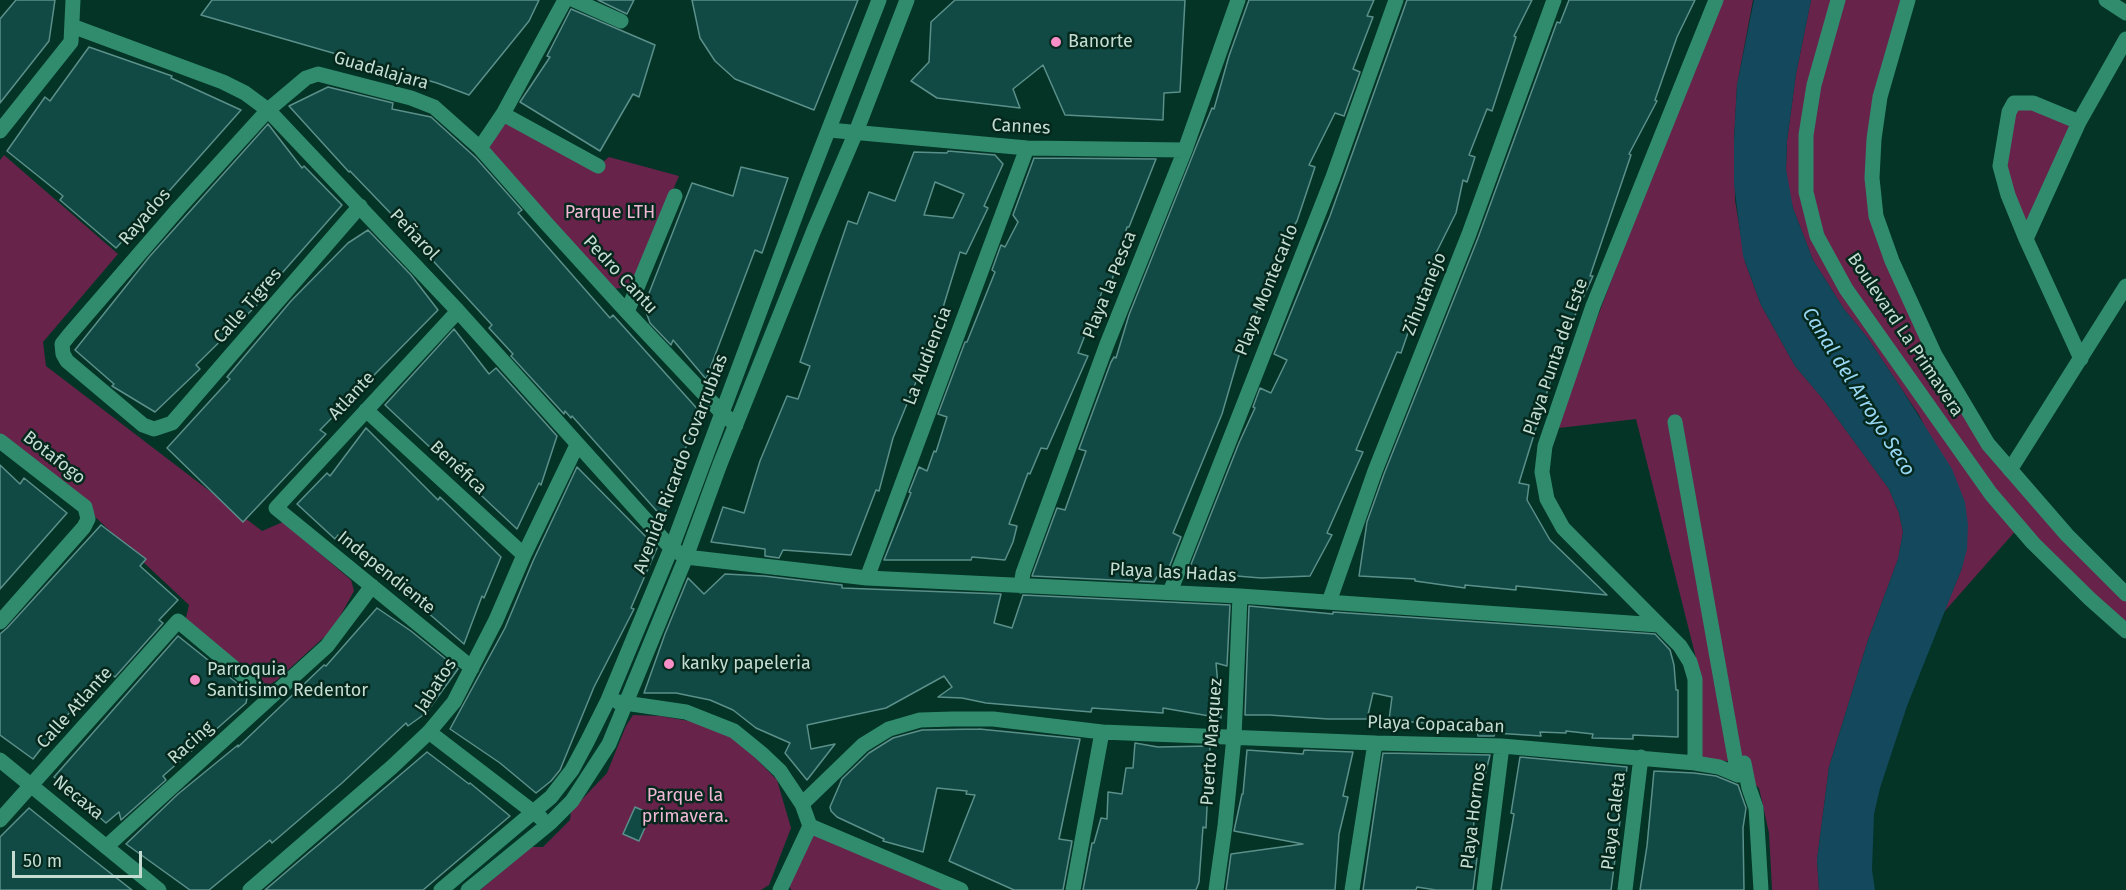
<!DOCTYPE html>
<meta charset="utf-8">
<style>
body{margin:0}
#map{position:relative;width:2126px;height:890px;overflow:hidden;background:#033426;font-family:"Fira Sans",sans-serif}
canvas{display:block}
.scale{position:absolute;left:12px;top:851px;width:130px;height:27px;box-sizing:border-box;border:3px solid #c5dcd2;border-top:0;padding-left:8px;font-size:18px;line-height:21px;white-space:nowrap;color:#c5dcd2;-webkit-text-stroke:4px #05281d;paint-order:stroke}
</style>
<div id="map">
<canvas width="2126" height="890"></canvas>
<div class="scale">50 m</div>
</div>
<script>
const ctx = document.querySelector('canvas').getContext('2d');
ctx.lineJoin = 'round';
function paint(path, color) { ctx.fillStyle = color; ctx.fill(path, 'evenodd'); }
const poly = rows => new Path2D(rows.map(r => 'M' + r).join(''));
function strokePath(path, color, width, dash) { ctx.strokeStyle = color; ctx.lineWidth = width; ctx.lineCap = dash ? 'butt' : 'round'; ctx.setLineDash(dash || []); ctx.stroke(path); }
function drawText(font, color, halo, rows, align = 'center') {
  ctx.font = font + ' "Fira Sans",sans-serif'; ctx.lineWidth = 5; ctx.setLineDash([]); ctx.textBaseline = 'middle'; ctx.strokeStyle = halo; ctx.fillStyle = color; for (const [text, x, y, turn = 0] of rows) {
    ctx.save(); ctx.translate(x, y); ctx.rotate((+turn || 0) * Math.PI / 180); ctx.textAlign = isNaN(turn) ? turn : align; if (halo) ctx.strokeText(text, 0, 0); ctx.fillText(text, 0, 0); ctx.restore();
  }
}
paint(poly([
 [1717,0,1753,0,1737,85,1734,140,1735,200,1745,262,1761,305,1795,366,1823,399,1889,489,1899,513,1903,532,1898,559,1868,640,1829,767,1817,860,1819,890,1772,890,1769,833,1759,788,1727,761,1701,759,1697,662,1636,419,1559,428,1570,390],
 [1811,0,1908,0,1890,57,1872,178,1892,261,1988,444,2126,594,2126,631,2019,527,1944,612,1962,568,1931,439,1919,415,1867,337,1844,309,1813,260,1793,208,1788,188,1786,169,1787,141,1796,74],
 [2014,103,2079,122,2026,239,2001,174],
 [503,114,598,166,609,157,679,176,631,287,612,289,480,148],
 [4,155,118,254,43,342,46,366,262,531,283,522,351,580,354,591,333,629,277,680,269,685,258,680,185,622,189,605,92,514,0,439,0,160],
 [633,715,660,716,701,723,734,736,777,780,791,828,769,885,761,890,480,890,531,847,543,847,570,820,571,811,607,773,626,726],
 [816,834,950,890,791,890,789,885,813,836]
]), '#68234b');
paint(poly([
 [1754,0,1811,0,1796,74,1787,141,1786,169,1793,208,1813,260,1844,309,1867,337,1901,388,1952,469,1965,502,1968,525,1967,549,1962,568,1907,706,1880,788,1874,814,1872,870,1875,890,1819,890,1817,860,1829,767,1868,640,1898,559,1903,532,1899,513,1889,489,1823,399,1795,366,1761,305,1743,256,1734,184,1734,140,1737,85]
]), '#14485c');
const building = poly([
 [16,0,55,0,49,41,0,103,0,19,16,0],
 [212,0,539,0,529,21,469,95,437,83,201,15,212,0],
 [598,0,634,0,627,14,598,0],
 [692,0,858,0,814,110,735,79,715,61,700,38,692,0],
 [955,0,1185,0,1180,92,1164,93,1163,120,1065,115,1043,65,1013,89,1020,108,937,98,911,81,929,62,931,22,955,0],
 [1249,0,1374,0,1367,16,1373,17,1353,69,1360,72,1344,116,1335,113,1309,165,1315,167,1297,221,1284,242,1263,284,1268,286,1240,352,1222,414,1173,533,1181,537,1168,570,1161,570,1154,582,1032,576,1057,508,1065,510,1086,451,1079,449,1111,362,1114,357,1116,358,1129,315,1198,142,1212,108,1214,109,1229,56,1249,0],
 [1407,0,1532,0,1514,36,1516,37,1492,111,1487,109,1469,155,1475,157,1467,182,1463,180,1456,213,1435,255,1401,353,1397,352,1356,450,1363,452,1327,533,1332,535,1310,576,1261,578,1188,572,1239,443,1255,408,1253,407,1260,388,1271,393,1287,360,1274,354,1330,216,1407,0],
 [1569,0,1695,0,1677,37,1655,100,1657,101,1629,154,1631,155,1590,276,1593,276,1572,322,1569,321,1519,483,1529,485,1527,500,1550,540,1607,595,1516,586,1516,590,1465,585,1465,588,1415,581,1415,579,1359,576,1367,522,1384,474,1478,238,1557,22,1560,23,1569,0],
 [571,9,655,45,639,97,633,94,600,151,520,102,550,57,547,56,571,9],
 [89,47,172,76,171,78,241,110,170,190,116,248,60,200,63,196,7,151,45,97,50,101,89,47],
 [328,87,393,103,392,109,431,117,476,158,522,210,518,213,610,318,613,315,701,413,683,454,686,457,663,518,572,416,571,418,565,411,564,414,511,356,513,354,489,328,492,325,425,252,426,250,350,171,349,172,289,106,328,87],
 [268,124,302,168,304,166,342,205,260,298,262,300,196,365,200,369,155,412,112,386,114,384,75,350,150,256,268,124],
 [948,151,995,155,1003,164,984,206,988,208,966,254,960,252,931,347,927,346,914,376,918,377,893,438,879,491,876,490,851,555,783,550,779,558,765,556,765,549,711,542,723,507,744,513,760,461,787,396,798,399,810,366,800,362,848,221,857,224,869,192,895,201,914,152,947,153,948,151],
 [935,182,964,194,953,218,924,215,935,182],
 [1034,158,1156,159,1129,227,1127,227,1112,280,1107,279,1078,353,1088,356,1047,449,1041,448,1030,474,1028,473,1009,524,1017,526,1013,542,1005,560,972,557,971,560,884,560,911,493,909,492,919,467,927,471,934,451,936,452,947,417,938,414,965,342,967,342,995,272,992,270,1001,245,1005,247,1018,222,1013,215,1034,158],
 [741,167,788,178,762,253,755,250,706,379,673,340,671,345,650,323,644,306,692,183,733,196,741,167],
 [368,230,411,275,438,310,320,430,326,434,243,522,167,448,230,379,227,377,291,301,348,243,368,230],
 [454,329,489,374,496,368,557,436,541,485,539,483,517,529,385,405,454,329],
 [366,428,438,500,440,497,501,557,484,598,482,596,464,644,338,535,335,539,297,504,327,473,330,476,366,428],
 [0,465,20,484,24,478,67,513,0,589,0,465],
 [577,467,657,548,631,608,634,609,594,687,560,770,551,781,536,793,500,763,450,729,505,628,533,561,577,467],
 [101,525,146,559,140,566,178,600,159,620,163,623,115,677,108,672,69,711,70,712,33,759,0,735,0,634,7,628,101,525],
 [725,574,764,576,842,585,842,588,1001,594,994,623,1012,628,1023,595,1230,605,1227,666,1216,663,1221,718,1163,708,1163,713,1092,708,1091,712,986,703,962,698,938,697,952,687,944,676,886,708,807,725,811,749,835,744,807,780,785,753,790,743,756,728,733,710,710,700,676,693,644,693,665,634,688,578,704,594,725,574],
 [1249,606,1333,614,1333,612,1655,634,1670,650,1674,665,1676,690,1678,690,1678,737,1633,735,1633,739,1592,738,1593,734,1566,731,1566,733,1540,732,1541,736,1495,733,1494,736,1478,736,1476,724,1436,724,1389,720,1392,697,1373,693,1367,719,1328,719,1269,715,1245,715,1249,606],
 [377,608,411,631,458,669,426,713,408,726,406,723,342,783,272,843,270,840,209,890,190,890,126,844,178,794,238,745,238,747,324,665,326,666,377,608],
 [178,636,248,692,246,703,163,776,166,780,121,820,119,812,106,823,54,777,178,636],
 [979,729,1080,739,1059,839,1072,841,1063,890,1014,890,949,861,975,795,966,794,967,791,937,788,923,852,883,841,884,839,837,817,831,811,830,807,842,779,869,753,893,738,922,730,979,729],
 [1135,743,1158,747,1210,746,1206,828,1203,827,1199,882,1196,890,1083,890,1092,843,1094,843,1101,818,1107,819,1108,792,1122,794,1126,768,1133,768,1135,743],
 [1247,750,1303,754,1304,750,1353,752,1343,796,1348,797,1339,834,1335,890,1226,890,1231,854,1303,844,1234,831,1242,794,1243,794,1247,750],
 [427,752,469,784,470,783,510,816,423,890,265,890,427,752],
 [1383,753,1490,755,1474,819,1472,858,1477,858,1473,890,1436,890,1417,887,1416,890,1363,890,1383,753],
 [1520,757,1627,767,1611,890,1501,890,1514,814,1511,813,1520,757],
 [1654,771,1694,773,1716,776,1738,785,1746,808,1743,828,1744,890,1640,890,1647,846,1654,771],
 [635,807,651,814,639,841,623,834,635,807],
 [29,808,86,854,132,890,0,890,0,837,29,808]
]);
paint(building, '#114945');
strokePath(building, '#5b908a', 1.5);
strokePath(poly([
 [574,0,621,21],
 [1838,0,1814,85,1806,135,1806,192,1817,236,1846,289,1991,494,2033,543,2090,599,2126,631],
 [1908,0,1880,97,1874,139,1872,178,1876,216,1892,261,1935,355,1988,444,2067,535,2126,594],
 [2106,0,2126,13],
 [72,26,223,82,245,93,268,110,458,311,671,548,686,557,867,578,1240,596,1659,625],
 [503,114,598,166],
 [2079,122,2033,103,2014,103,2009,112,2000,166,2008,195,2026,239,2081,359],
 [829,130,1027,148,1185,150],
 [0,131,71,42,73,0],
 [480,148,503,114,565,0],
 [360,206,172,423,154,429,143,425,67,361,63,354,62,344,70,334,179,208,268,110,306,78,318,74,411,98,434,107,480,148,546,223,627,312,722,413,736,425],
 [2026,239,2079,122,2126,39],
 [458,311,276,508,472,668],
 [627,312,675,196],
 [366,410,524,555],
 [0,441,85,507,88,519,84,527,0,622],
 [2010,470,2126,286],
 [867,578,1027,148],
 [1021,586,1023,573,1107,344,1185,150,1238,0],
 [1170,592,1333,177,1396,0],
 [1329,602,1375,471,1469,234,1554,0],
 [618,702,686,712,734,731,761,753,780,771,802,804,810,826,780,890],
 [429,732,541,818],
 [0,760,159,890],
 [1695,763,1695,679,1690,662,1680,646,1563,528,1547,499,1542,472,1545,446,1593,306,1716,0],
 [1744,763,1749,788,1756,808,1761,890],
 [802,804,863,745,889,729,920,720,953,719,993,719,1102,732,1375,743,1502,746,1695,763,1719,767,1738,775,1675,422],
 [0,820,178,621,270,698],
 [810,826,961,890],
 [106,847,327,646,372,586],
 [250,890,392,767,429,732,454,702,496,620,524,555,577,445],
 [441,890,551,797,572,770,587,742,608,700,675,539,807,185,879,0],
 [468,890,550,823,572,801,609,744,686,557,720,464,814,230,856,132,907,0],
 [1073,890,1102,732],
 [1216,890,1225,826,1234,737,1240,596],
 [1352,890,1375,743],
 [1484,890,1502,746],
 [1625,890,1641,757]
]), '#318c6e', 15);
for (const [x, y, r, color] of [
 [1056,42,6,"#f98fc8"],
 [669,664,6,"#f98fc8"],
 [195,680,6,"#f98fc8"]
]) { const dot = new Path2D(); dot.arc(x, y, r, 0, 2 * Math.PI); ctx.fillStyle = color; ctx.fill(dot); strokePath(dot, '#05281d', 2); }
drawText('18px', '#c5dcd2', '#05281d', [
 ["Banorte",1068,42],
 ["kanky papeleria",681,664],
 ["Parroquia",207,670],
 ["Santisimo Redentor",207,691]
], 'left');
drawText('18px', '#c5dcd2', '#05281d', [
 ["Guadalajara",381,71,16],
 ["Cannes",1021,127,3],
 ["Rayados",145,217,-49],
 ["Peñarol",414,235,47],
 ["Pedro Cantu",620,275,47],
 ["Playa la Pesca",1110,285,-68],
 ["Playa Montecarlo",1267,290,-68],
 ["Zihutanejo",1425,294,-68],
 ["Calle Tigres",248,306,-49],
 ["Boulevard La Primavera",1905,335,56],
 ["La Audiencia",928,356,-69],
 ["Playa Punta del Este",1556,357,-71],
 ["Atlante",352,396,-47],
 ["Botafogo",54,458,38],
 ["Avenida Ricardo Covarrubias",681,464,-69],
 ["Benéfica",458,468,43],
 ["Independiente",386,573,39],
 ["Playa las Hadas",1173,573,3],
 ["Jabatos",436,686,-57],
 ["Calle Atlante",75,708,-48],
 ["Playa Copacaban",1436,725,2],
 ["Puerto Marquez",1212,742,-86],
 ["Racing",191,743,-42],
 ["Necaxa",78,798,39],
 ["Playa Hornos",1474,816,-83],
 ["Playa Caleta",1614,821,-83]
]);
drawText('18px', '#f1b8d5', '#05281d', [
 ["Parque LTH",610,213],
 ["Parque la",685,796],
 ["primavera.",685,817]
]);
drawText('italic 20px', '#98d7f3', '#05281d', [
 ["Canal del Arroyo Seco",1858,392,58]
]);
</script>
